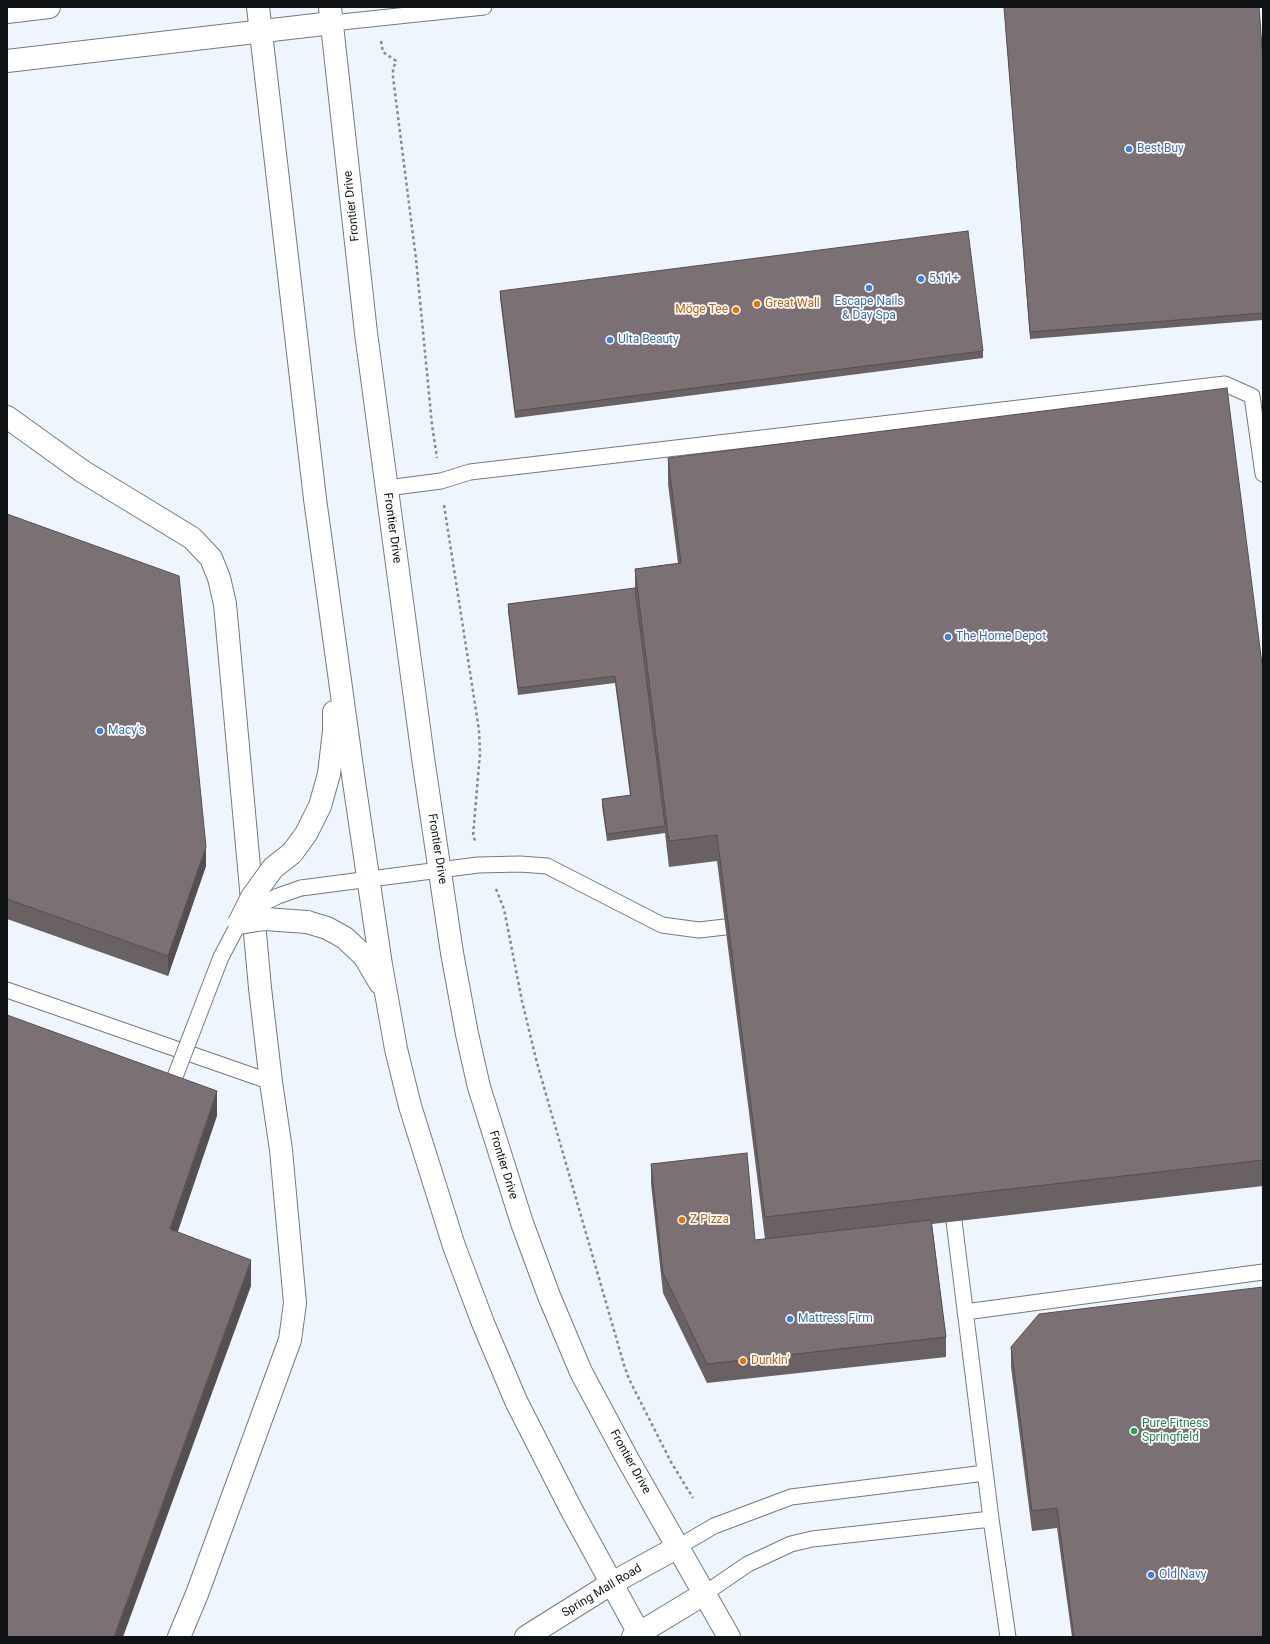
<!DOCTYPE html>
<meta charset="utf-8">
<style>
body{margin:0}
#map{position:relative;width:1270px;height:1644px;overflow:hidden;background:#eef5fc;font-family:Roboto,sans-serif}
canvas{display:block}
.frame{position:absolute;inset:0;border:8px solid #101315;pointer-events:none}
</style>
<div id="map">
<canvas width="1270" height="1644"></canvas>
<div class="frame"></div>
</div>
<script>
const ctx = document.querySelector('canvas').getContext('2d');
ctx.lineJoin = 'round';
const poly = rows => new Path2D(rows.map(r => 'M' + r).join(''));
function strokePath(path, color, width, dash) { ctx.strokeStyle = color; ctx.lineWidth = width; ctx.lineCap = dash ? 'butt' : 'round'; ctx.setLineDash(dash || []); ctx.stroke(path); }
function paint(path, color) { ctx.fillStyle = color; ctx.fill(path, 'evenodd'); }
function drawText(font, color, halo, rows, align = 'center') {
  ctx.font = font + ' Roboto,sans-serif'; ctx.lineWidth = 3.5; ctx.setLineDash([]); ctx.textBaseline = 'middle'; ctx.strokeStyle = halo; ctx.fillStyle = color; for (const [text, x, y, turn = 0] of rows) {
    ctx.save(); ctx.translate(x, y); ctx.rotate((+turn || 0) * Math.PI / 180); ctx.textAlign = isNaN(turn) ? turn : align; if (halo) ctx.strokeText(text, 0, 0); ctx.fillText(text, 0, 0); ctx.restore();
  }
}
const lane = poly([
 [332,23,484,7],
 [387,488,441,481,470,472,1225,384,1252,396,1263,474],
 [301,888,478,865,520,864,547,866,662,925,699,930,725,927],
 [7,990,271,1082],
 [954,1221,991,1519,1008,1637],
 [965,1312,1263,1272],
 [678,1547,714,1526,791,1497,985,1473],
 [704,1594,748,1564,791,1544,812,1539,991,1519]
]);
const street = poly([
 [7,12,49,7],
 [7,61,332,23],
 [7,417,82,471,192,538,211,558,219,578,225,604,260,988,271,1082,281,1150,295,1303,290,1340,197,1594,179,1637]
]);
const secondary = poly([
 [258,7,315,499,353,775,381,965,396,1049,410,1106,454,1246,483,1323,516,1401,571,1509,641,1637],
 [330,7,366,333,423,758,452,953,467,1034,479,1087,522,1223,549,1296,581,1372,627,1458,729,1637],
 [292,853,306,834,320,806,329,774,334,731,334,712],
 [307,922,327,928,345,938,364,956,380,983],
 [526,1637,612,1583,678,1547],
 [633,1637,704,1594]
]);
strokePath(lane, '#747a81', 17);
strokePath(street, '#747a81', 24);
strokePath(secondary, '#747a81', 24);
strokePath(poly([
 [381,41,383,52,396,61,393,69,393,77,416,259,432,425,437,458],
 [444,505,479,730,480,753,473,836,476,842],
 [496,889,504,909,522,1001,537,1063,624,1365,629,1379,671,1462,693,1498]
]), '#868b90', 2.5, [3, 3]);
strokePath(lane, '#fff', 15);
strokePath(street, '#fff', 22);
strokePath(secondary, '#fff', 22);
const laneBridge = poly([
 [168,1095,221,957,239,923,256,907,278,896,301,888]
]);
const secondaryBridge = poly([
 [239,923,252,897,273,868,292,853],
 [239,923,265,919,307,922]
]);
strokePath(laneBridge, '#747a81', 17, []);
strokePath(secondaryBridge, '#747a81', 24, []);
strokePath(laneBridge, '#fff', 15);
strokePath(secondaryBridge, '#fff', 22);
paint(poly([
 [1004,7,1259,7,1263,61,1263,320,1030,339],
 [500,291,983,351,983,358,515,418,500,298],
 [668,458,1263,672,1263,1186,932,1224,946,1337,946,1357,707,1383,663,1293,651,1184,651,1164,755,1240,765,1239,717,861,669,867,665,833,607,841,602,806,602,799,630,795,615,683,518,695,508,611,508,604,635,588,635,569,678,563,668,484],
 [7,514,206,866,168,976,7,919],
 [1011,1347,1263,1637,1072,1637,1057,1528,1032,1531,1011,1367]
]), '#6a6165');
paint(poly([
 [206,847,206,866,168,976,168,956],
 [217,1091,217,1116,170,1255,170,1229],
 [251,1260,251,1286,123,1637,114,1637]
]), '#564f52');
const building = poly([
 [1004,7,1259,7,1263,61,1263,313,1030,332,1004,7],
 [968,231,983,351,515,411,500,291,968,231],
 [1227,388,1263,672,1263,1160,765,1217,717,835,669,841,635,569,681,563,668,458,1227,388],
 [7,514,179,576,206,847,168,956,7,899,7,514],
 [635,588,665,826,607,834,602,799,631,795,615,676,518,688,508,604,635,588],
 [7,1015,217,1091,170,1229,251,1260,114,1637,7,1637,7,1015],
 [747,1153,755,1240,931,1220,946,1337,707,1364,663,1273,651,1164,747,1153],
 [1263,1287,1263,1637,1074,1637,1057,1508,1032,1511,1011,1347,1039,1314,1263,1287]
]);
paint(building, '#7b7175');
strokePath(building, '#564f52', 1);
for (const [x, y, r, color] of [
 [1129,149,4,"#3f7fe0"],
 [921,279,4,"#3f7fe0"],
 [869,288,4,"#3f7fe0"],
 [757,304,4,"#e8710a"],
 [736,310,4,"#e8710a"],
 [610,340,4,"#3f7fe0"],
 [948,637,4,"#3f7fe0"],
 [100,731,4,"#3f7fe0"],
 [682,1220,4,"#e8710a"],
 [790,1319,4,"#3f7fe0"],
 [743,1361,4,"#e8710a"],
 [1134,1431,4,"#2e9e5b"],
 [1151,1575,4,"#3f7fe0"]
]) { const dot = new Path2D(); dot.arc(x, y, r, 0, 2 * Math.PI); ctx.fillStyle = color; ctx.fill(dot); strokePath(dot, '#fff', 1.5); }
drawText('12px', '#366cbe', '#fff', [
 ["Best Buy",1137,149],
 ["5.11+",929,279],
 ["Escape Nails",869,302,"center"],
 ["& Day Spa",869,316,"center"],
 ["Ulta Beauty",618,340],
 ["The Home Depot",956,637],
 ["Macy's",108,731],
 ["Mattress Firm",798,1319],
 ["Old Navy",1159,1575]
], 'left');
drawText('12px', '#101315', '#fff', [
 ["Frontier Drive",352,206,-96],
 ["Frontier Drive",392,528,82],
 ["Frontier Drive",437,849,81],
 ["Frontier Drive",503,1165,73],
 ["Frontier Drive",630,1462,61],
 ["Spring Mall Road",602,1591,-31]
]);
drawText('12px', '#c56008', '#fff', [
 ["Great Wall",765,304],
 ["Möge Tee",728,310,"right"],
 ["Z Pizza",690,1220],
 ["Dunkin'",751,1361]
], 'left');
drawText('12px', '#27864d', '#fff', [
 ["Pure Fitness",1142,1424],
 ["Springfield",1142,1438]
], 'left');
</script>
